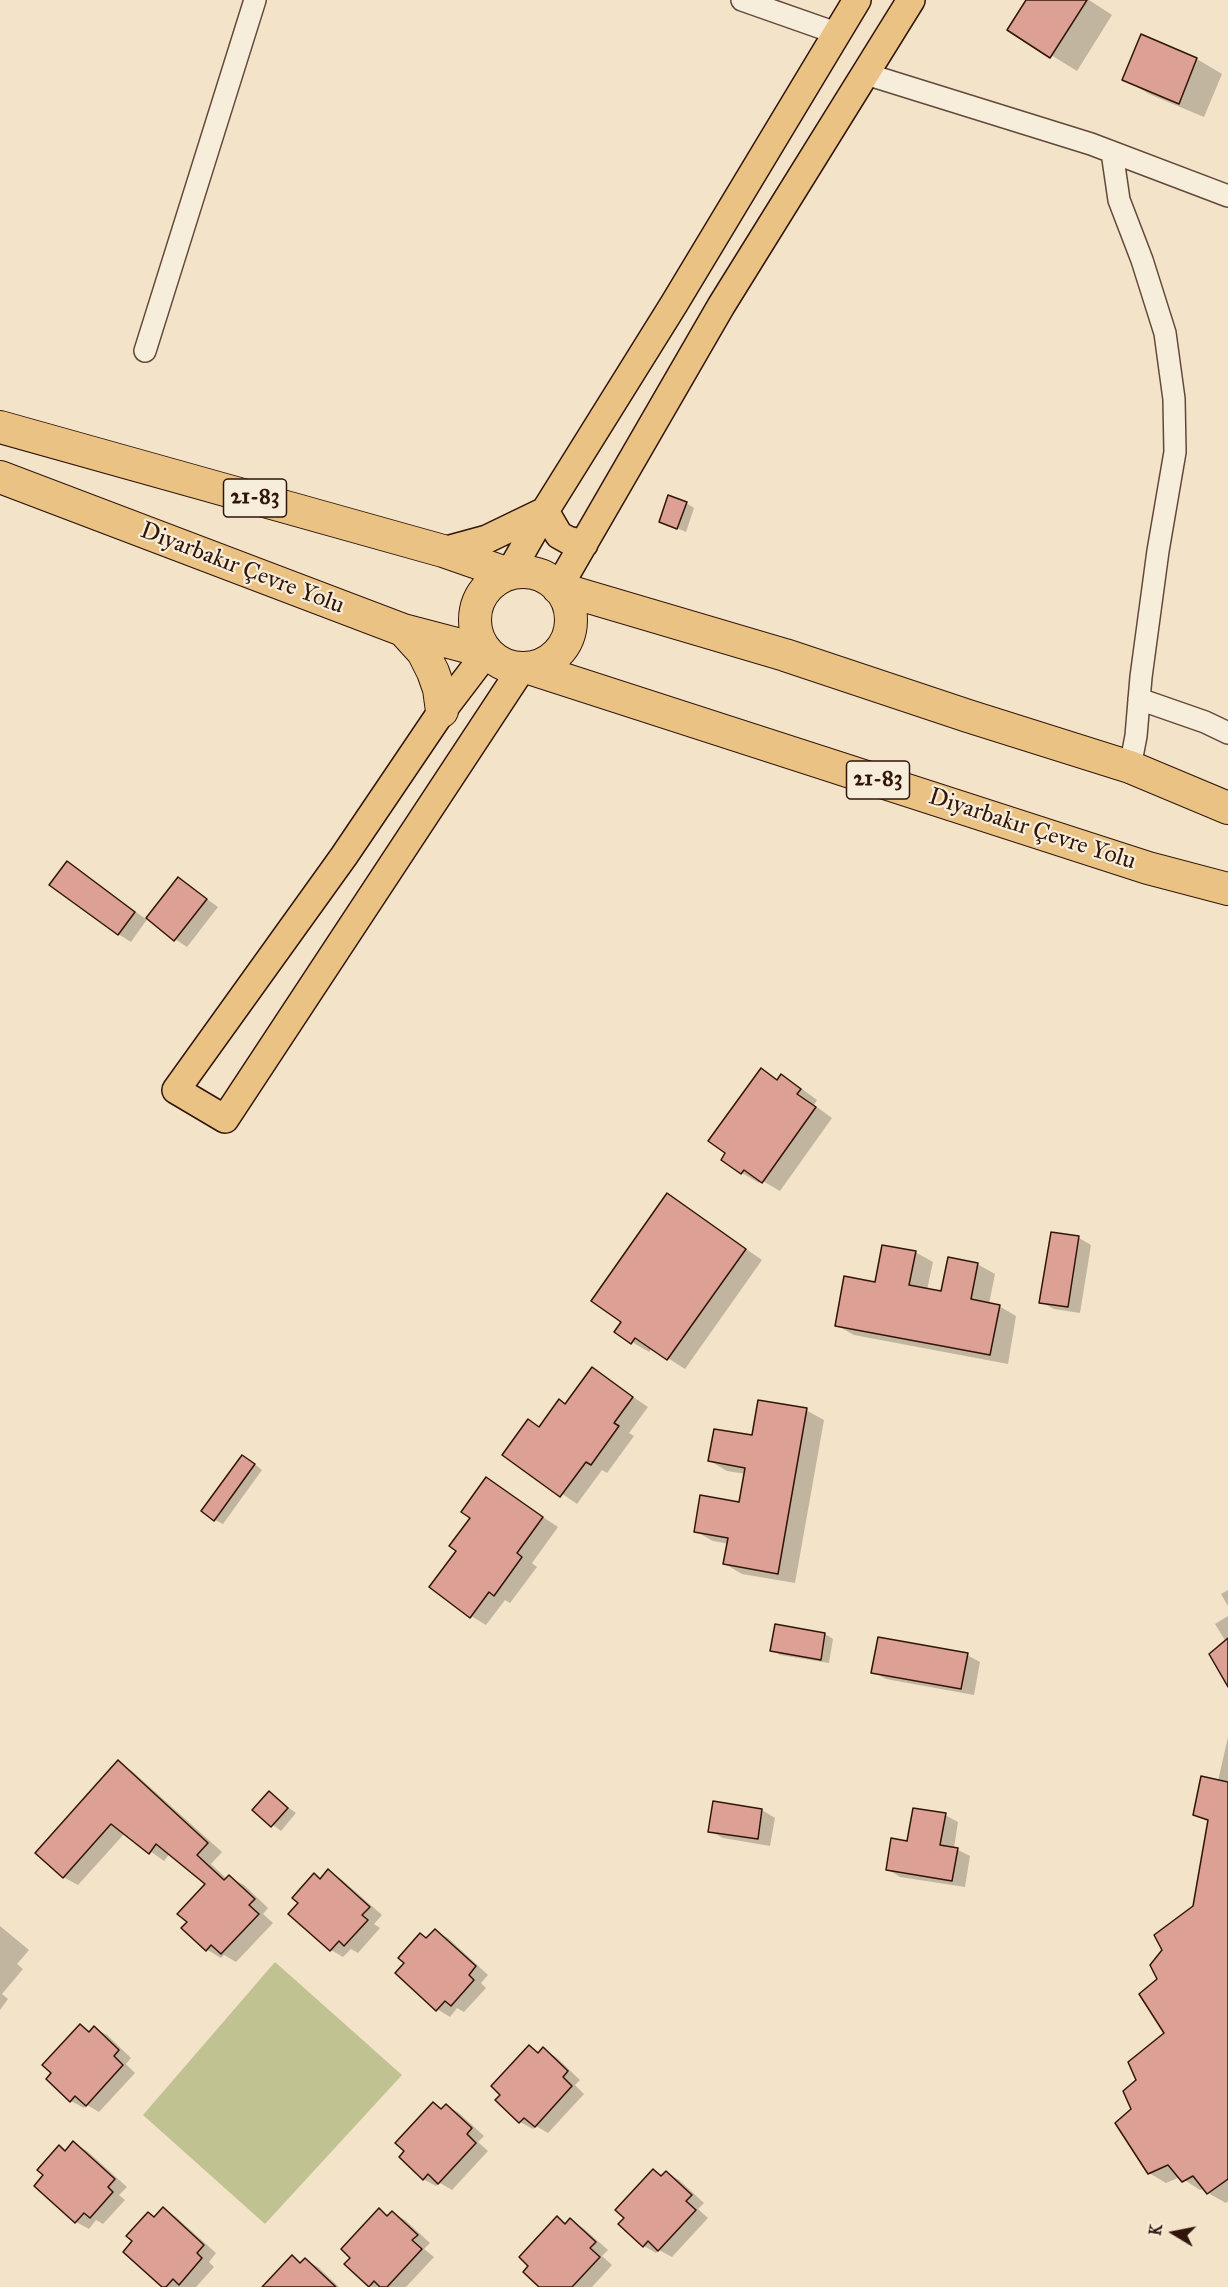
<!DOCTYPE html>
<meta charset="utf-8">
<style>
body{margin:0}
#map{position:relative;width:1228px;height:2287px;overflow:hidden;background:#f3e3c8;font-family:"IM FELL Great Primer",serif}
canvas{display:block}
.north{position:absolute;left:1144px;top:2203px;width:60px;height:60px;-webkit-text-stroke:4px #f7eddb;paint-order:stroke;rotate:280deg;font-size:16px;font-weight:700;line-height:24px;text-align:center;color:#31150a}
.north::after{content:'';display:block;margin:auto;width:21px;height:27px;background:#31150a;clip-path:polygon(50% 0,100% 100%,50% 72%,0 100%)}
</style>
<div id="map">
<canvas width="1228" height="2287"></canvas>
<div class="north">K</div>
</div>
<script>
const ctx = document.querySelector('canvas').getContext('2d');
ctx.lineJoin = 'round';
function paint(path, color) { ctx.fillStyle = color; ctx.fill(path, 'evenodd'); }
const poly = rows => new Path2D(rows.map(r => 'M' + r).join(''));
function strokePath(path, color, width, dash) { ctx.strokeStyle = color; ctx.lineWidth = width; ctx.lineCap = dash ? 'butt' : 'round'; ctx.setLineDash(dash || []); ctx.stroke(path); }
function drawText(font, color, halo, rows, align = 'center') {
  ctx.font = font + ' "IM FELL Great Primer",serif'; ctx.lineWidth = 4.5; ctx.setLineDash([]); ctx.textBaseline = 'middle'; ctx.strokeStyle = halo; ctx.fillStyle = color; for (const [text, x, y, turn = 0] of rows) {
    ctx.save(); ctx.translate(x, y); ctx.rotate((+turn || 0) * Math.PI / 180); ctx.textAlign = isNaN(turn) ? turn : align; if (halo) ctx.strokeText(text, 0, 0); ctx.fillText(text, 0, 0); ctx.restore();
  }
}
paint(poly([
 [275,1962,402,2075,265,2224,143,2115]
]), '#c1c292');
paint(poly([
 [1028,0,1089,0,1112,15,1077,71,1009,29],
 [1142,36,1197,59,1222,74,1204,117,1149,94,1124,79],
 [686,503,694,508,686,532,661,521],
 [80,871,147,920,148,918,131,942,118,934],
 [179,879,218,907,187,947,175,939],
 [761,1070,777,1080,781,1076,798,1086,817,1100,814,1105,832,1118,780,1191,761,1180,759,1183,742,1173],
 [668,1195,762,1260,685,1369,652,1348,649,1352,632,1342,623,1322],
 [1079,1238,1091,1245,1080,1313,1054,1309,1041,1302],
 [915,1252,933,1262,927,1290,943,1293,977,1264,995,1274,989,1304,999,1306,1016,1316,1008,1364,854,1335,836,1325],
 [592,1369,648,1407,629,1433,634,1436,607,1473,602,1470,577,1504,504,1454,529,1421,540,1427,566,1405],
 [806,1410,824,1420,795,1583,742,1574,725,1564,729,1544,713,1541,695,1531,741,1504,746,1474,727,1471,710,1461],
 [251,1461,262,1470,223,1524,215,1520],
 [486,1479,558,1527,532,1563,537,1567,510,1603,505,1600,486,1625,471,1616,458,1551],
 [1228,1590,1228,1606,1221,1594],
 [1228,1616,1228,1684,1226,1642,1215,1624],
 [825,1634,833,1639,829,1663,780,1655,772,1650],
 [967,1655,980,1662,974,1695,886,1679,873,1672],
 [1228,1737,1228,2201,1226,2203,1208,2193,1205,2188,1200,2190,1180,2177,1166,2183,1149,2173,1132,2109,1138,2080,1166,2033,1159,1980,1195,1907,1209,1822,1194,1814,1218,1781],
 [118,1762,132,1771,222,1852,211,1864,227,1879,229,1877,244,1885,268,1908,263,1914,273,1923,236,1962,224,1955,221,1958,206,1949,189,1922,207,1884,170,1853,164,1861,125,1833,78,1885,63,1877],
 [269,1793,296,1813,281,1831,254,1810],
 [714,1803,762,1810,775,1818,770,1846,723,1838,710,1831],
 [945,1815,958,1822,954,1848,970,1856,965,1887,900,1877,887,1869,909,1843],
 [328,1871,341,1879,382,1915,374,1924,380,1928,358,1953,351,1949,343,1957,331,1950,300,1903,314,1875,321,1879],
 [0,1926,29,1950,17,1964,23,1969,2,1994,8,1999,0,2010],
 [435,1931,448,1938,488,1975,481,1983,486,1988,464,2012,457,2008,450,2017,437,2009,406,1963,421,1935,428,1939],
 [81,2026,91,2032,94,2028,107,2035,131,2058,126,2064,135,2073,99,2112,87,2105,84,2108,71,2101,48,2079],
 [529,2047,540,2053,543,2049,556,2057,580,2080,575,2085,584,2094,548,2133,536,2126,533,2129,520,2122],
 [433,2104,443,2109,447,2106,459,2113,484,2136,478,2142,488,2151,452,2190,440,2183,436,2186,423,2179,406,2151],
 [74,2143,87,2151,127,2187,119,2195,125,2200,103,2224,96,2220,89,2229,76,2222,60,2147,67,2151],
 [653,2170,663,2176,666,2173,679,2180,704,2203,698,2209,708,2218,672,2257,659,2250,656,2253,644,2246],
 [163,2209,176,2217,216,2253,209,2262,214,2267,196,2287,164,2287,134,2241,149,2213,156,2218],
 [379,2210,389,2216,392,2213,405,2220,430,2243,424,2249,434,2257,406,2287,372,2287,352,2258],
 [557,2218,567,2224,570,2220,583,2228,608,2250,602,2256,612,2265,592,2287,541,2287,530,2266],
 [292,2257,302,2263,305,2260,318,2267,339,2287,264,2287]
]), '#0003');
const building = poly([
 [1026,0,1087,0,1050,58,1007,30,1026,0],
 [1141,34,1197,58,1179,104,1122,80,1141,34],
 [668,495,687,502,677,529,659,522,668,495],
 [67,861,135,912,118,935,49,885,67,861],
 [178,877,207,899,174,941,146,918,178,877],
 [761,1068,777,1080,781,1074,801,1089,797,1094,816,1107,762,1183,744,1170,741,1174,721,1160,725,1153,708,1141,761,1068],
 [667,1193,746,1249,667,1360,635,1338,631,1344,614,1332,621,1322,591,1301,667,1193],
 [1051,1232,1079,1236,1068,1307,1039,1303,1051,1232],
 [882,1245,916,1251,909,1285,941,1291,948,1257,978,1263,971,1299,1000,1305,990,1355,835,1326,844,1276,875,1282,882,1245],
 [592,1367,633,1397,614,1423,619,1426,591,1465,586,1462,560,1497,502,1455,528,1419,539,1427,559,1399,565,1404,592,1367],
 [758,1400,807,1408,778,1574,723,1564,728,1538,694,1532,700,1495,739,1502,745,1468,708,1461,714,1429,752,1435,758,1400],
 [242,1455,255,1464,214,1521,201,1511,242,1455],
 [486,1477,543,1517,517,1553,522,1557,494,1596,489,1592,470,1618,429,1587,456,1551,449,1546,470,1518,461,1512,486,1477],
 [775,1624,825,1633,821,1660,770,1651,775,1624],
 [878,1637,968,1653,961,1689,871,1673,878,1637],
 [1228,1638,1228,1687,1209,1654,1228,1638],
 [118,1760,208,1843,197,1855,224,1880,229,1875,255,1899,249,1905,259,1914,221,1954,211,1945,206,1951,181,1928,187,1922,177,1914,205,1884,156,1844,149,1854,111,1824,63,1878,35,1853,118,1760],
 [1201,1776,1228,1782,1228,2179,1207,2194,1193,2176,1182,2182,1168,2165,1148,2174,1115,2123,1131,2109,1123,2091,1136,2080,1128,2062,1164,2033,1139,1994,1157,1979,1150,1965,1162,1950,1154,1935,1193,1906,1208,1820,1193,1815,1201,1776],
 [269,1791,288,1808,271,1827,252,1810,269,1791],
 [713,1801,762,1809,758,1839,708,1832,713,1801],
 [913,1808,946,1813,940,1845,958,1848,952,1881,886,1870,891,1838,907,1841,913,1808],
 [328,1869,370,1907,362,1915,368,1920,344,1946,339,1941,330,1951,288,1914,298,1903,292,1898,314,1873,320,1879,328,1869],
 [435,1929,476,1966,469,1975,474,1980,451,2006,445,2001,436,2011,395,1973,404,1963,398,1958,420,1933,426,1938,435,1929],
 [80,2024,89,2032,94,2026,119,2050,114,2056,123,2065,86,2106,75,2096,70,2102,46,2079,51,2073,42,2065,80,2024],
 [529,2045,538,2053,543,2047,568,2071,563,2077,572,2086,535,2127,524,2118,519,2123,495,2100,500,2095,491,2086,529,2045],
 [433,2102,441,2109,446,2104,472,2128,467,2134,476,2143,438,2184,428,2174,423,2180,399,2157,404,2151,395,2143,433,2102],
 [73,2141,115,2179,108,2187,113,2192,90,2218,84,2213,75,2223,34,2186,43,2175,37,2170,59,2145,65,2151,73,2141],
 [653,2169,661,2176,666,2171,692,2195,686,2201,696,2210,658,2251,648,2241,643,2247,618,2224,624,2218,615,2210,653,2169],
 [163,2207,204,2245,197,2253,202,2258,179,2285,173,2279,166,2287,162,2287,123,2252,132,2241,126,2236,148,2212,154,2217,163,2207],
 [379,2208,387,2216,392,2211,418,2235,412,2240,422,2249,387,2287,380,2287,374,2281,369,2287,344,2264,350,2258,341,2249,379,2208],
 [557,2216,565,2224,570,2218,596,2242,590,2248,600,2257,572,2287,539,2287,523,2272,528,2266,519,2257,557,2216],
 [292,2255,300,2263,305,2258,336,2287,262,2287,292,2255]
]);
paint(building, '#dca095');
strokePath(building, '#31150a', 1.5);
const minor = poly([
 [742,0,836,33],
 [866,74,1091,144,1228,196],
 [1112,152,1119,200,1142,260,1165,333,1174,399,1175,452,1158,551,1141,677,1136,736,1130,767],
 [145,351,255,0],
 [1139,699,1205,722,1228,733]
]);
const major = poly([
 [443,551,487,539,545,511,559,535,568,540,584,544],
 [509,574,545,511,674,304,857,0],
 [558,588,721,306,911,0],
 [487,652,442,711,344,856,176,1090,225,1119,522,668]
]);
const highway = poly([
 [0,427,443,551,509,574],
 [0,477,403,630,487,652],
 '475 620a48 48 0 1 1 96 0a48 48 0 1 1-96 0Z',
 [558,588,785,655,968,716,1130,767,1228,808],
 [403,630,423,652,433,672,439,689,442,711],
 [529,668,1148,868,1228,889]
]);
strokePath(minor, '#62483a', 24);
strokePath(major, '#31150a', 30);
strokePath(highway, '#31150a', 34);
strokePath(minor, '#f7eddb', 21);
strokePath(major, '#eac284', 27);
strokePath(highway, '#eac284', 32);
for (const [x, y, w] of [
 [255,498,63],
 [878,780,63]
]) { const box = new Path2D(); box.roundRect(x - w / 2, y - 19, w, 38, 4.5); ctx.fillStyle = '#f7eddb'; ctx.fill(box); strokePath(box, '#31150a', 1.5); }
drawText('bold 22px', '#31150a', null, [
 ["21-83",255,498],
 ["21-83",878,780]
]);
drawText('24px', '#31150a', '#f7eddb', [
 ["Diyarbakır Çevre Yolu",242,569,21],
 ["Diyarbakır Çevre Yolu",1032,830,18]
]);
</script>
